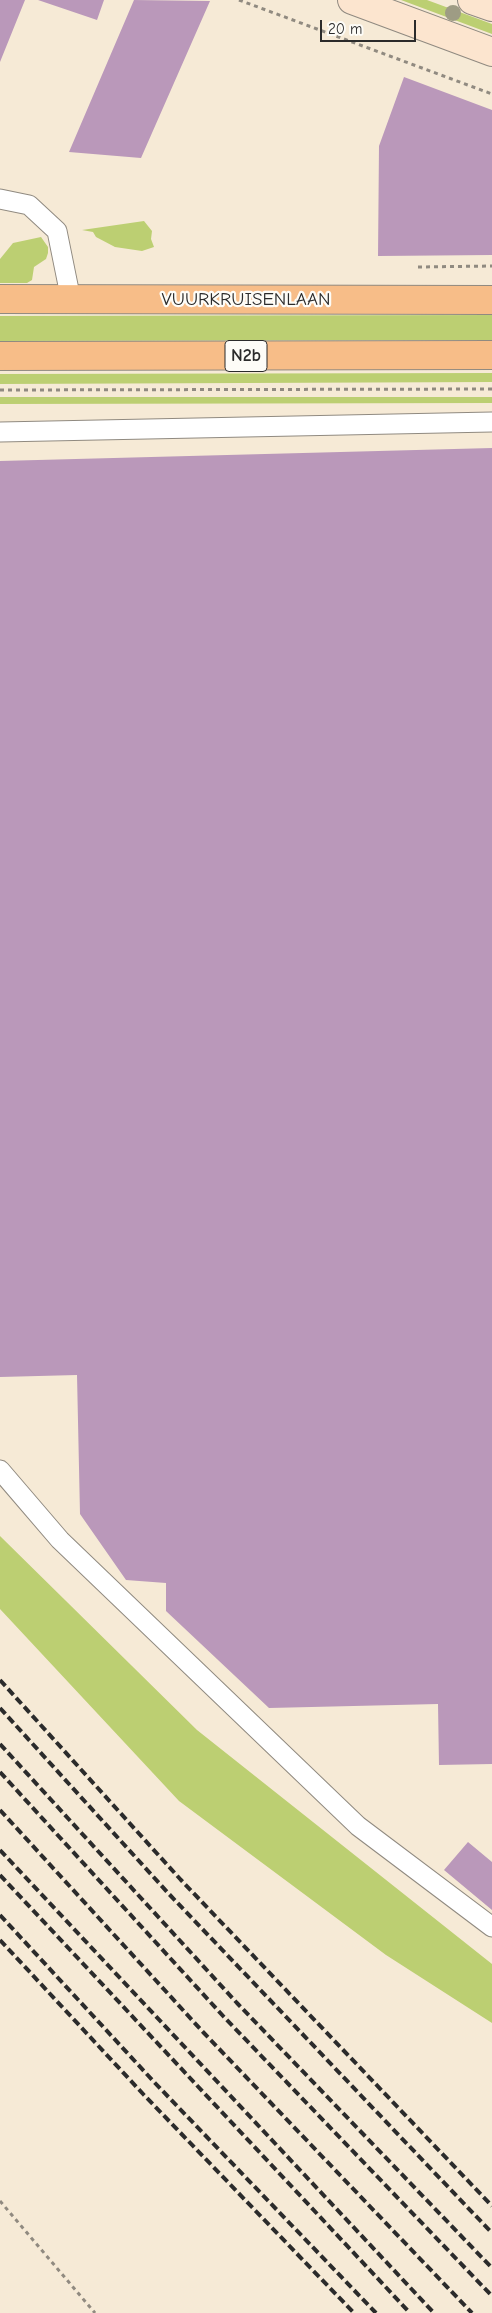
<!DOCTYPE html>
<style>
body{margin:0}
#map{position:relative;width:492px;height:2313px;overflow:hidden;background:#f6ead6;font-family:"Comic Neue",sans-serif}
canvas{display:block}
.scale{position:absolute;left:320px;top:20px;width:96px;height:22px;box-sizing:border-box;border:2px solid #2b2b2b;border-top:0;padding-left:6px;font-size:15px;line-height:18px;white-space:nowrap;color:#2b2b2b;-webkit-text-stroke:4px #fdfcf7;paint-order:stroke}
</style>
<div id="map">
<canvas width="492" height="2313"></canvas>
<div class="scale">20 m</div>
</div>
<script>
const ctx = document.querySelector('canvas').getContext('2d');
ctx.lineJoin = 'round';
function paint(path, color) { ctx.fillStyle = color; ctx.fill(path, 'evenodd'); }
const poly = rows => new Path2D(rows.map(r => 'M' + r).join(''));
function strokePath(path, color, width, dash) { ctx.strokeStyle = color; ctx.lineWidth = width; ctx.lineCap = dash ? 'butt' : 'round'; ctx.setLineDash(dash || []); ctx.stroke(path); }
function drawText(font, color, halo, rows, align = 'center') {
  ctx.font = font + ' "Comic Neue",sans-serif'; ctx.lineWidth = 4.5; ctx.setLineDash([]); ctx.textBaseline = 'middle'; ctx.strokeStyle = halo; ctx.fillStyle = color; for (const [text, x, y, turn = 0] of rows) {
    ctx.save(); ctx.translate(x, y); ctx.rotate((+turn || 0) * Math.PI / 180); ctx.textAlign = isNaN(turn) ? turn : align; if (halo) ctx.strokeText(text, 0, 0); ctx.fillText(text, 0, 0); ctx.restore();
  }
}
paint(poly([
 [401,0,427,0,492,24,492,34],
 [144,221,152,231,151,239,154,247,142,251,115,247,96,237,93,232,82,230],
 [41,237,48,247,48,253,46,259,34,267,32,280,27,283,0,283,0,259,13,243],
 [492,315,492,340,0,341,0,316],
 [492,373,492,382,0,384,0,374],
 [0,397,492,397,492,403,0,404],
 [0,1536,197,1730,492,1964,492,2023,386,1955,179,1801,0,1609]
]), '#bccf72');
paint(poly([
 [0,0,25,0,0,62],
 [38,0,104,0,97,20],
 [134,0,210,1,141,158,69,152],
 [404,77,492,110,492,255,378,256,379,146],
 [492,448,492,1764,439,1765,438,1704,269,1708,166,1611,166,1583,126,1580,80,1514,77,1375,0,1377,0,461],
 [468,1842,492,1862,492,1910,444,1870]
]), '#ba98ba');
const service = poly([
 [0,199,29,205,57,231,71,300],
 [0,432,492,422],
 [0,1470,60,1540,358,1826,492,1927]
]);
const secondary = poly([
 [352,0,492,52],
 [472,0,492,7]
]);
const primary = poly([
 [0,299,492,300],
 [0,356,492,355]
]);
strokePath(service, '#908a80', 21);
strokePath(secondary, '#908a80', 30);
strokePath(primary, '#908a80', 30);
strokePath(poly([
 [239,0,492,94],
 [418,267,492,266],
 [0,390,492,389],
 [0,2201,95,2313]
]), '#908a80', 3, [4, 4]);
strokePath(service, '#fff', 19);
strokePath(secondary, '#fce5cf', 28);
strokePath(primary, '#f7bd88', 28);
strokePath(poly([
 [0,1680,181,1880,492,2206],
 [0,1708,169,1894,492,2233],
 [0,1744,237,2003,492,2268],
 [0,1772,224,2017,492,2296],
 [0,1810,203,2032,472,2313],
 [0,1850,434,2313],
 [0,1875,410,2313],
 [0,1915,155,2083,376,2313],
 [0,1940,144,2095,354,2313]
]), '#2b2b2b', 4, [8, 4]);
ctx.fillStyle = '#9e9c84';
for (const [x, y] of [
 [453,13]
]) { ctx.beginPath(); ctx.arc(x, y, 8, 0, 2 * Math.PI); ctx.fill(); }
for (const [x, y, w] of [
 [246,356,42]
]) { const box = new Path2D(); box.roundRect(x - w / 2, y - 15.5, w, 31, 4); ctx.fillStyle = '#fdfcf7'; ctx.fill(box); strokePath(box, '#2b2b2b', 1); }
drawText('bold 18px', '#2b2b2b', null, [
 ["N2b",246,356]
]);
drawText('19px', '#2b2b2b', '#fdfcf7', [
 ["VUURKRUISENLAAN",246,300]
]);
</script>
